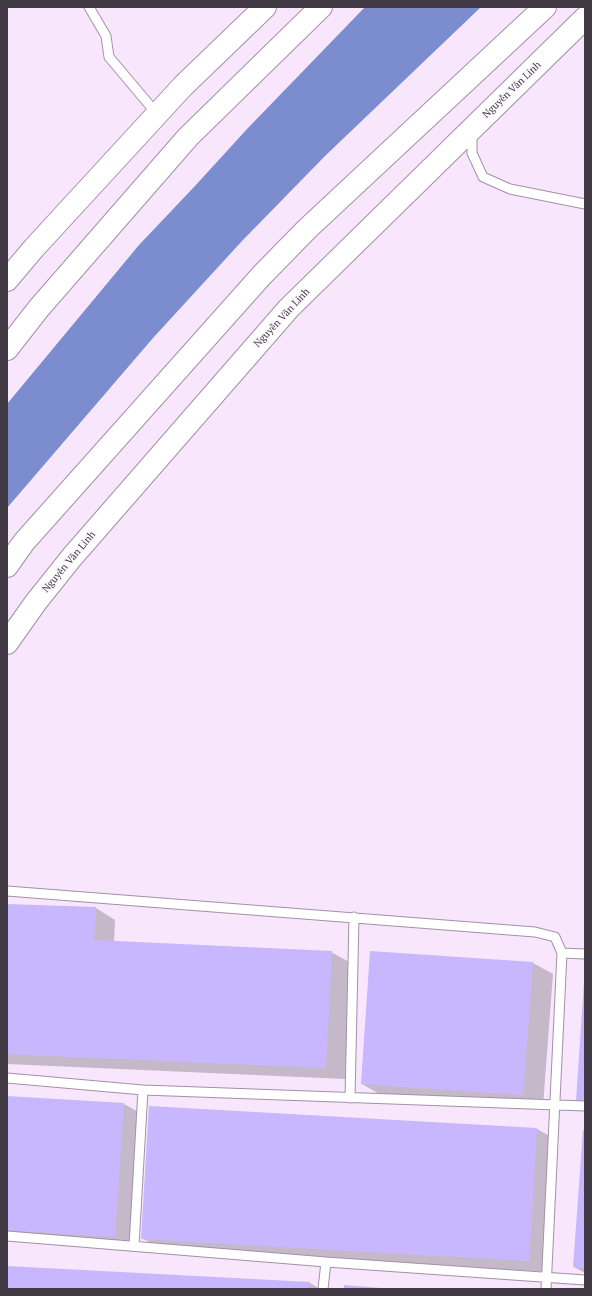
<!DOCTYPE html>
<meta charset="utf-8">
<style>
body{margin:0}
#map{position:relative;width:592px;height:1296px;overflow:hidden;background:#f7e6fc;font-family:"PT Serif",serif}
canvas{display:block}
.frame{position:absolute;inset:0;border:8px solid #403843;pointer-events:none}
</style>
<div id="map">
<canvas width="592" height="1296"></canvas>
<div class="frame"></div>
</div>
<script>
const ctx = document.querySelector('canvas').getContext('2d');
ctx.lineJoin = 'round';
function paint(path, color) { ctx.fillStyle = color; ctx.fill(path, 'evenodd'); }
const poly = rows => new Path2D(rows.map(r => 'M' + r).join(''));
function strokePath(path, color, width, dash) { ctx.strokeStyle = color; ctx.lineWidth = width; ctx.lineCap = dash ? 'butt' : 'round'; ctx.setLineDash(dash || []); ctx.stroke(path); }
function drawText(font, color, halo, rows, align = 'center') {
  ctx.font = font + ' "PT Serif",serif'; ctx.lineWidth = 4; ctx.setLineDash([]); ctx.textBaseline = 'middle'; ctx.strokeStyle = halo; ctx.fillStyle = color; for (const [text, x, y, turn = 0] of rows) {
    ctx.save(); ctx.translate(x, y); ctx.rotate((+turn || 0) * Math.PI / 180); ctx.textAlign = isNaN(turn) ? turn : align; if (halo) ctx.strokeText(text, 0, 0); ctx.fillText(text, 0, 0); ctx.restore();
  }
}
paint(poly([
 [365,7,481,7,325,156,242,241,153,338,7,508,7,404,139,245,194,187,248,128]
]), '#7b8dcf');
paint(poly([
 [7,905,96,908,115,920,114,942,331,952,351,963,345,1079,7,1064],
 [371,952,533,963,553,974,543,1106,381,1095,362,1084],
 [7,1097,124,1104,144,1115,135,1247,7,1239],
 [150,1107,537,1129,557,1140,549,1272,162,1249,142,1238],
 [585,1131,585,1273,574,1267],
 [7,1267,310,1283,320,1289,7,1289]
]), '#0003');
paint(poly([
 [7,904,96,907,94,940,332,951,326,1068,7,1054],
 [370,951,533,962,523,1095,361,1084],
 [584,982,585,982,585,1102,576,1101],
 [7,1096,124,1103,115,1237,7,1230],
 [149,1106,537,1128,529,1261,141,1239],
 [583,1130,585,1130,585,1268,573,1267],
 [7,1266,310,1282,309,1289,7,1289],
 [344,1285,381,1288,381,1289,344,1289]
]), '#c8b7fe');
const lane = poly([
 [89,7,106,36,109,57,157,114],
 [472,132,472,153,483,177,510,189,585,204],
 [7,891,535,932,555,937,562,953,546,1289],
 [562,953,585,954],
 [7,1078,143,1090,134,1246],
 [143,1090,585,1106],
 [350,1098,354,917],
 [7,1236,326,1262,585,1280],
 [323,1289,326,1262]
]);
const primary = poly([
 [7,280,34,248,183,86,265,7],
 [7,643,36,602,72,557,289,308,585,18]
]);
const highway = poly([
 [7,349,39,308,188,137,321,7],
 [7,566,24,542,262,275,307,229,545,7]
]);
strokePath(lane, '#a390a9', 11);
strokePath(primary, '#a390a9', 24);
strokePath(highway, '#a390a9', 24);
strokePath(lane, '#fff', 9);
strokePath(primary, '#fff', 22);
strokePath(highway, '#fff', 22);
drawText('10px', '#403843', '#fcf8fd', [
 ["Nguyễn Văn Linh",512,90,-44],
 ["Nguyễn Văn Linh",282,318,-47],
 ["Nguyễn Văn Linh",69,562,-50]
]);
</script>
